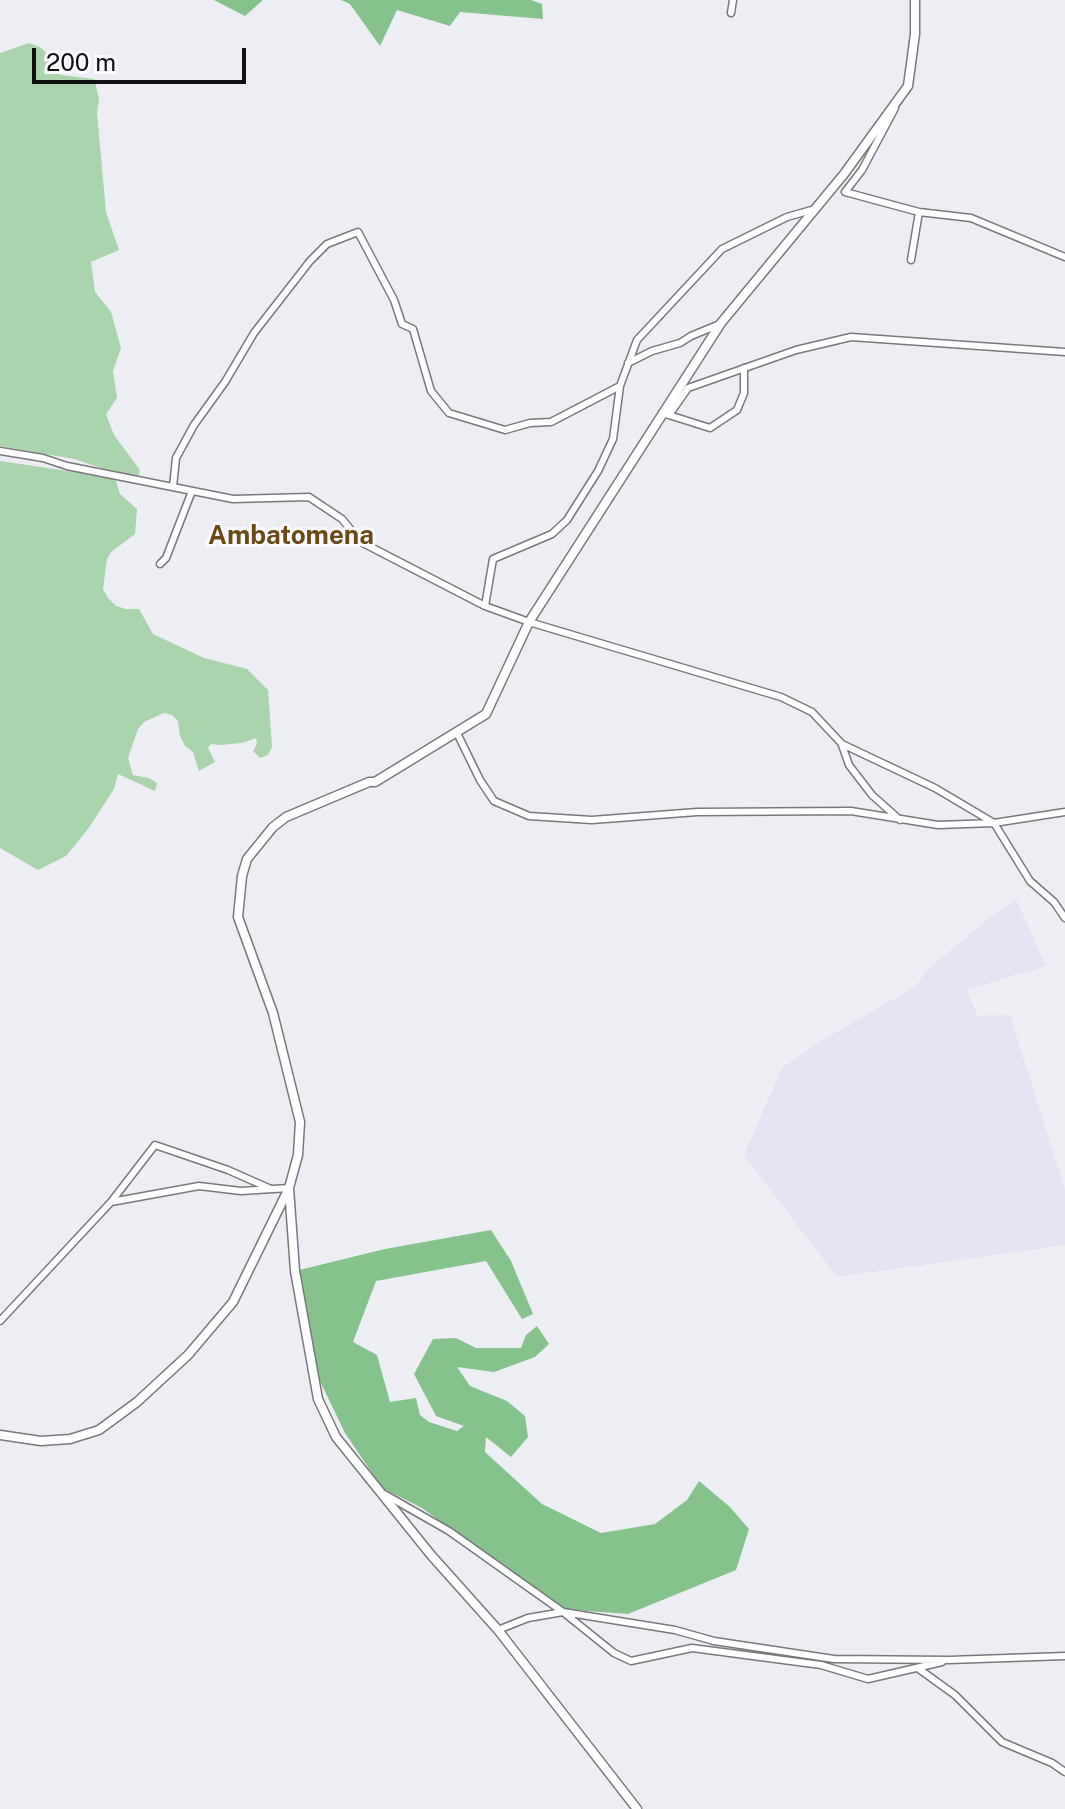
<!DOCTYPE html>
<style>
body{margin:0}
#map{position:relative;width:1065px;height:1809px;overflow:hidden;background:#ededf4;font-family:"Public Sans",sans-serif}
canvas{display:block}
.scale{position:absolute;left:32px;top:48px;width:214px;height:36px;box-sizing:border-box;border:4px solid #111114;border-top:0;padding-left:10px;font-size:24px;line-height:28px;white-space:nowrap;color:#111114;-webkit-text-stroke:6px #fbfaff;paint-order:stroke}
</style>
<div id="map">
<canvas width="1065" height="1809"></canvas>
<div class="scale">200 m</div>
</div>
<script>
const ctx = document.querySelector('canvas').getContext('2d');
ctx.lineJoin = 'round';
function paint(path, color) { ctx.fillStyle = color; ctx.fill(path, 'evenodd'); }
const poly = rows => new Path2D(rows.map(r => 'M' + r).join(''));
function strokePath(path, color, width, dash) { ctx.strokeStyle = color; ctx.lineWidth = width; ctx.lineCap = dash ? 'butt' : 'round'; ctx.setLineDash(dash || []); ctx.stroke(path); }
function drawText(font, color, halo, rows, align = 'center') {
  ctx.font = font + ' "Public Sans",sans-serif'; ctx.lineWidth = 6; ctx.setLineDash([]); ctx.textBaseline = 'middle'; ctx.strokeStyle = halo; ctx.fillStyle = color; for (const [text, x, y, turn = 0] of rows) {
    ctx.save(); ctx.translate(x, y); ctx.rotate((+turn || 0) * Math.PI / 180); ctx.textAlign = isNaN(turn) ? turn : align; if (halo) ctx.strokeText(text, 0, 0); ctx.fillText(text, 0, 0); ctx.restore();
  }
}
paint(poly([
 [1016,899,1046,966,966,990,978,1016,1010,1015,1065,1190,1065,1245,837,1277,744,1155,782,1068,821,1041,916,986,927,970,986,921]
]), '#e4e3f2');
paint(poly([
 [29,43,40,47,61,67,61,75,94,79,99,98,97,113,106,212,119,250,91,262,95,292,111,312,121,348,113,371,117,398,106,414,114,435,140,470,137,480,74,459,0,446,0,53],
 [0,461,115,478,120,494,137,509,135,534,111,552,107,559,103,589,108,598,116,606,126,609,139,609,153,634,204,658,247,669,268,690,272,747,268,755,260,758,253,751,257,744,256,738,242,743,221,745,211,744,208,748,215,762,199,771,193,752,185,746,180,736,178,721,172,715,164,713,144,722,138,729,128,758,133,775,149,778,157,783,155,791,118,774,114,789,88,829,66,856,38,870,0,848]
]), '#a9d4ac');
paint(poly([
 [214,0,263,0,245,16],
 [341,0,531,0,542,4,543,19,460,12,450,26,397,10,380,46,350,4],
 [491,1230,511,1261,533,1314,522,1319,486,1261,376,1281,353,1342,377,1355,390,1402,416,1398,420,1415,429,1422,457,1431,464,1426,436,1416,414,1374,433,1339,456,1338,476,1348,521,1348,526,1335,537,1326,549,1344,535,1357,494,1372,457,1367,470,1386,507,1401,525,1416,528,1437,511,1457,486,1437,485,1452,542,1504,601,1533,655,1524,687,1500,699,1481,730,1507,749,1529,736,1570,628,1614,560,1609,422,1508,382,1488,345,1433,318,1377,295,1271,385,1249]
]), '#86c38c');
const minor = poly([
 [731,13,733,0],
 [895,108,862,170,845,192,919,212,971,218,1065,257],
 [911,260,919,212],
 [628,363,652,351,680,343,691,336,720,324],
 [662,413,669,415,688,388,796,350,851,337,1065,352],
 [669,415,710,428,737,410,744,393,744,368],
 [0,451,43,458,67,466,233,499,309,497,342,519,361,542,485,606,529,622,781,697,812,712,842,744,935,788,994,823,1065,812],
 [173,487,176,458,194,425,225,382,254,333,310,261,327,244,358,232,394,300,402,324,413,329,431,391,449,413,505,430,530,423,551,422,620,386],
 [160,564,166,558,192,491],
 [485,606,493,559,552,534,567,520,598,471,613,439,620,386,637,340,722,249,787,217,815,209],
 [457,733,480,780,494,801,529,816,592,820,697,812,851,811,938,825,994,823,1030,881,1054,902,1065,918],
 [842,745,849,765,872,795,900,820],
 [111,1202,199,1186,241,1191,289,1188],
 [0,1321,111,1202,155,1145,228,1170,271,1189],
 [386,1495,449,1531,563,1612,675,1630,714,1641,834,1659,949,1660,1065,1656],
 [498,1630,528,1618,563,1612,614,1653,631,1661,692,1648,821,1665,868,1679,942,1662],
 [919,1669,955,1695,1002,1742,1052,1763,1065,1772]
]);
const tertiary = poly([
 [289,1188,295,1271,318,1399,336,1437,431,1555,498,1630,637,1809],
 [0,1435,41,1441,70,1439,99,1430,137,1402,188,1355,233,1302,289,1188,298,1155,300,1122,273,1013,238,917,242,876,247,859,273,827,286,817,369,782,375,782,486,714,529,622,721,323,844,174,908,86,915,34,915,0]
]);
strokePath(minor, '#79787f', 9);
strokePath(tertiary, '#79787f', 11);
strokePath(minor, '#fff', 6);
strokePath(tertiary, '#fff', 8);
drawText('bold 26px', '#6b4a16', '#fbfaff', [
 ["Ambatomena",291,536]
]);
</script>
